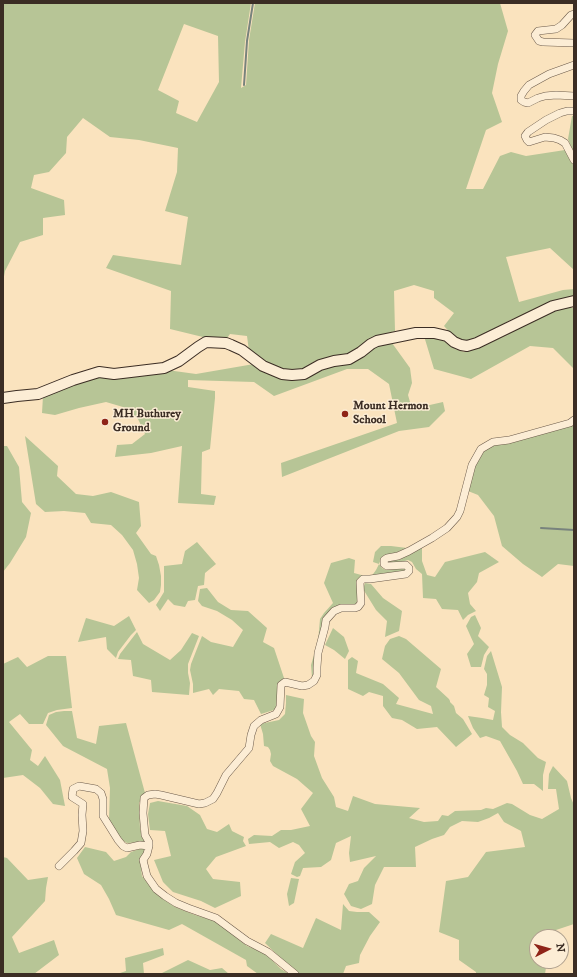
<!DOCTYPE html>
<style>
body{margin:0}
#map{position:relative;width:577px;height:977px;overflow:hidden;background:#fae3be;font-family:"IM FELL DW Pica",serif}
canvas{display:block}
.frame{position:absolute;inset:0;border:4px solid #3b2d24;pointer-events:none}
.north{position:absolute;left:529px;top:929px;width:40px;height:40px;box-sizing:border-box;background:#fcedd5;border:1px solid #afa08e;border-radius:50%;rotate:84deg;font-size:11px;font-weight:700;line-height:16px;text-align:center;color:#3b2d24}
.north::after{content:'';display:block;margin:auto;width:14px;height:18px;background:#8f2418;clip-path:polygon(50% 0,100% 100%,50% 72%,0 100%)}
</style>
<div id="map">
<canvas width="577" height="977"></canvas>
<div class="frame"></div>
<div class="north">N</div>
</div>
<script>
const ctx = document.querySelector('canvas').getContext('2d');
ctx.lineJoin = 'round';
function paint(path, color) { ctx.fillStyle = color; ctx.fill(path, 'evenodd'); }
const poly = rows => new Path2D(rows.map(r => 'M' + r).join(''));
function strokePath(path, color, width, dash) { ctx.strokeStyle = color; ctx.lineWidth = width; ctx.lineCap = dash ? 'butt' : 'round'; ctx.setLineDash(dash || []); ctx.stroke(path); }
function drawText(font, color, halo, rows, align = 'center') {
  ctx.font = font + ' "IM FELL DW Pica",serif'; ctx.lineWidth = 3; ctx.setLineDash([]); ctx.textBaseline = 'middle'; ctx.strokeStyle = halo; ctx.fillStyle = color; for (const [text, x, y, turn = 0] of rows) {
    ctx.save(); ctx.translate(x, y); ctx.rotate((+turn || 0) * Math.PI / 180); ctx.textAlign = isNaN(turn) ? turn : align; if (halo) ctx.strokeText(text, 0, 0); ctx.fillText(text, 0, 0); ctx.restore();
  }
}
paint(poly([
 [3,3,251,3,245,42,241,88,246,85,249,40,255,3,500,3,508,31,498,64,492,93,502,122,486,130,466,189,483,189,500,156,511,152,526,156,565,150,574,164,574,270,550,248,506,257,519,302,563,290,574,289,574,296,510,320,495,329,479,337,464,342,455,338,444,326,454,313,434,298,434,291,414,285,394,291,395,331,374,337,348,355,317,360,304,368,293,372,280,369,260,360,249,351,247,336,230,334,225,341,207,338,170,329,171,291,106,268,113,255,181,265,188,217,165,211,177,172,178,148,139,140,110,137,83,118,67,137,66,153,49,172,34,175,31,188,64,200,65,215,43,218,43,235,20,242,5,271,3,282],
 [184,24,218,36,219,82,197,122,176,113,179,101,158,90],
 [572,116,574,116,574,155,568,139],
 [565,308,574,308,574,369,553,348,530,346,471,379,434,369,424,336,447,339,455,349,464,352,479,347,503,337,540,317,553,311],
 [392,343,410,368,412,383,408,395,412,409,443,402,445,411,429,427,399,431,282,477,281,463,397,423,389,384,368,369,347,369,274,396,254,382,188,380,188,387,215,391,215,398,210,449,202,452,201,494,216,496,214,505,178,503,182,446,151,453,115,457,117,445,132,444,145,434,138,419,123,407,106,402,79,408,55,415,42,413,43,396,63,388,100,376,167,370,196,374,254,364,282,376,375,345],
 [574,423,574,566,558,564,542,577,523,564,502,546,494,516,478,495,468,491,475,466,484,451,494,445],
 [25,436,58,466,57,476,76,494,93,496,111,492,139,502,141,526,136,533,151,554,156,556,159,565,161,576,161,585,160,592,154,600,149,603,137,590,139,578,137,564,133,550,122,535,111,525,91,523,85,513,64,511,45,512,36,504],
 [3,446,7,446,19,467,22,502,31,513,26,537,10,563,3,572],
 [197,542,216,564,205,573,204,585,198,586,195,600,188,601,185,607,174,605,168,599,160,611,156,605,164,592,164,566,182,564,185,551],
 [381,546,391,546,407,548,381,559,379,564,382,568,386,570,405,568,406,569,405,572,371,577,376,570,379,564,373,562,375,552],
 [422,547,422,561,427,575,435,577,445,562,485,552,499,562,479,573,477,582,468,593,470,604,476,611,468,615,463,620,458,610,442,609,436,599,423,598,422,574,416,569,412,562,408,560,402,562,388,564,388,560,399,560],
 [349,558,355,560,354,573,365,576,358,599,356,604,352,605,333,608,322,619,322,631,315,675,312,677,311,665,318,642,320,619,324,613,333,603,324,583,331,563],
 [365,583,371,584,383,598,402,611,399,631,385,637,387,621,376,610,363,589],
 [207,588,218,602,231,610,248,611,267,628,263,642,274,648,284,678,280,684,279,705,274,710,261,714,254,700,244,699,239,691,219,689,213,695,209,689,193,693,193,684,190,670,191,664,202,636,211,642,233,647,243,630,232,620,217,611,202,606,198,601,200,589],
 [475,615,481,628,478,636,489,647,484,655,481,667,471,667,467,654,474,644,466,626,471,617],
 [129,616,136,630,131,635,118,652,116,658,107,649,106,637,78,642,86,618,114,626],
 [333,628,344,637,349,651,345,659,334,650,325,645],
 [137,632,143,644,170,660,181,650,192,633,199,636,188,664,188,673,190,683,189,695,152,692,151,680,133,676,131,660,118,659,120,654],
 [399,636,406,639,441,669,436,687,449,699,450,701,450,702,454,706,456,713,463,719,472,734,456,747,437,727,417,729,402,720,392,718,383,706,383,696,369,692,363,696,348,689,348,660,352,657,358,661,356,673,383,684,399,698,396,704,433,714,431,706,419,700,399,673,382,659,385,646,390,639],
 [491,651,502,687,501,712,502,727,510,735,523,743,538,758,546,762,543,775,543,791,534,784,523,784,517,771,500,741,486,736,480,738,473,728,468,716,482,718,493,720,495,711,488,707,489,698,484,695,487,685,487,674,484,669,487,656],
 [48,656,66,656,72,708,57,710,48,713,43,724,29,724,20,714,9,722,32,750,30,760,38,766,45,756,60,780,65,806,53,804,40,788,23,775,3,778,3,664,18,657,27,667],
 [286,695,304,699,303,713,311,736,315,742,314,756,322,778,334,797,336,807,348,811,353,796,375,804,420,808,409,818,424,822,438,821,442,815,448,816,455,811,481,810,486,808,493,809,507,803,512,804,530,815,542,819,559,809,556,789,548,789,549,774,553,766,567,781,571,798,574,805,574,924,550,932,550,937,537,937,537,961,547,961,545,974,476,974,476,972,459,960,459,940,439,932,446,881,468,877,486,852,525,847,521,831,504,822,498,813,489,818,478,822,462,821,450,827,444,835,432,839,415,847,416,867,384,867,375,885,372,904,361,909,351,906,344,894,349,884,358,881,364,868,376,856,350,862,349,853,351,836,336,843,331,860,321,867,303,868,300,876,297,877,291,874,295,862,305,853,299,845,293,842,279,848,270,842,249,844,248,839,254,835,272,836,281,830,291,830,310,826,301,809,313,793,297,779,273,766,270,761,271,754,270,750,268,747,264,746,263,734,260,724,279,720,285,714,286,703],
 [64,711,72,711,77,738,96,744,99,726,126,723,145,793,139,803,140,829,146,842,127,843,122,840,109,820,110,788,107,769,63,746,46,725,49,715,56,712],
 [158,801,187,806,200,815,207,829,217,832,229,824,232,831,244,837,243,841,246,846,216,857,206,869,213,879,240,882,241,896,215,908,201,901,173,892,163,882,154,860,171,856,165,831,150,830,148,814,150,803],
 [85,847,106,852,114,861,126,857,131,852,142,848,145,848,144,854,140,860,142,876,149,885,159,896,175,907,195,915,215,921,247,946,262,952,268,956,281,969,289,974,258,974,247,966,246,960,182,924,169,930,116,915,109,899,101,885,84,874,77,858],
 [3,857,7,858,28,880,48,877,46,888,45,901,12,937,19,953,54,940,59,955,34,974,3,974],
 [291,878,299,879,294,903,289,906,287,894],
 [343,904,349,911,357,912,369,912,380,922,370,936,360,955,359,963,346,966,343,974,300,974,289,966,265,943,271,934,303,948,316,918,341,930],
 [163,948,164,955,143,963,144,974,117,974,126,971,125,958],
 [188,960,210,970,222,968,229,974,154,974,162,973]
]), '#b7c596');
strokePath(poly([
 [244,85,247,41,253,3],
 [541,528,574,530]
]), '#78837d', 2);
const minor = poly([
 [574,14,571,15,562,25,556,29,538,31,535,35,539,41,543,42,574,43],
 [574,65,549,74,529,85,524,91,521,96,521,100,524,102,528,103,538,98,545,96,556,95,574,96],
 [574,111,567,111,560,113,546,120,528,132,525,136,527,140,529,142,545,137,554,138,560,140,565,143,574,160],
 [149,846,147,854,143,860,147,876,156,889,165,896,176,903,188,908,216,918,247,941,268,952,295,974],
 [59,866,74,851,81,843,83,831,82,815,83,804,72,797,73,789,79,786,96,789,101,793,103,799,103,816,118,840,123,846,127,848,140,845,149,846,149,842,145,835,143,813,144,798,148,795,155,794,161,795,199,804,205,803,213,799,217,793,226,775,249,748,251,735,254,726,261,720,276,714,280,707,281,685,285,682,302,686,308,685,314,681,317,675,317,667,318,653,325,627,326,620,334,611,341,608,355,608,358,607,361,603,360,582,363,579,370,579,406,574,409,571,409,568,406,565,387,566,384,564,384,560,387,558,398,556,409,551,432,538,447,528,457,517,460,511,472,465,481,449,493,442,509,440,570,423,574,420]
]);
const secondary = poly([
 [3,398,17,396,38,394,73,380,99,372,114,374,164,368,179,361,198,347,206,342,226,343,231,345,242,350,263,366,282,374,292,375,304,374,320,365,334,361,349,359,361,352,371,344,377,341,416,333,434,333,447,336,454,342,461,345,467,346,477,343,553,306,574,301]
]);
strokePath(minor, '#6b5a4a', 8);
strokePath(secondary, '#3b2d24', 12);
strokePath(minor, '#fcedd5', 7);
strokePath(secondary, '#fcedd5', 10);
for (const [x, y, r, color] of [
 [345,414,4,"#8f2418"],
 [105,422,4,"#8f2418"]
]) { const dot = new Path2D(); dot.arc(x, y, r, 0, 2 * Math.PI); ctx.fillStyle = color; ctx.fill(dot); strokePath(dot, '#fcedd5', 1.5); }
drawText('bold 12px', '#3b2d24', '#fcedd5', [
 ["Mount Hermon",353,407],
 ["School",353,421],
 ["MH Buthurey",113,415],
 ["Ground",113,429]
], 'left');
</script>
